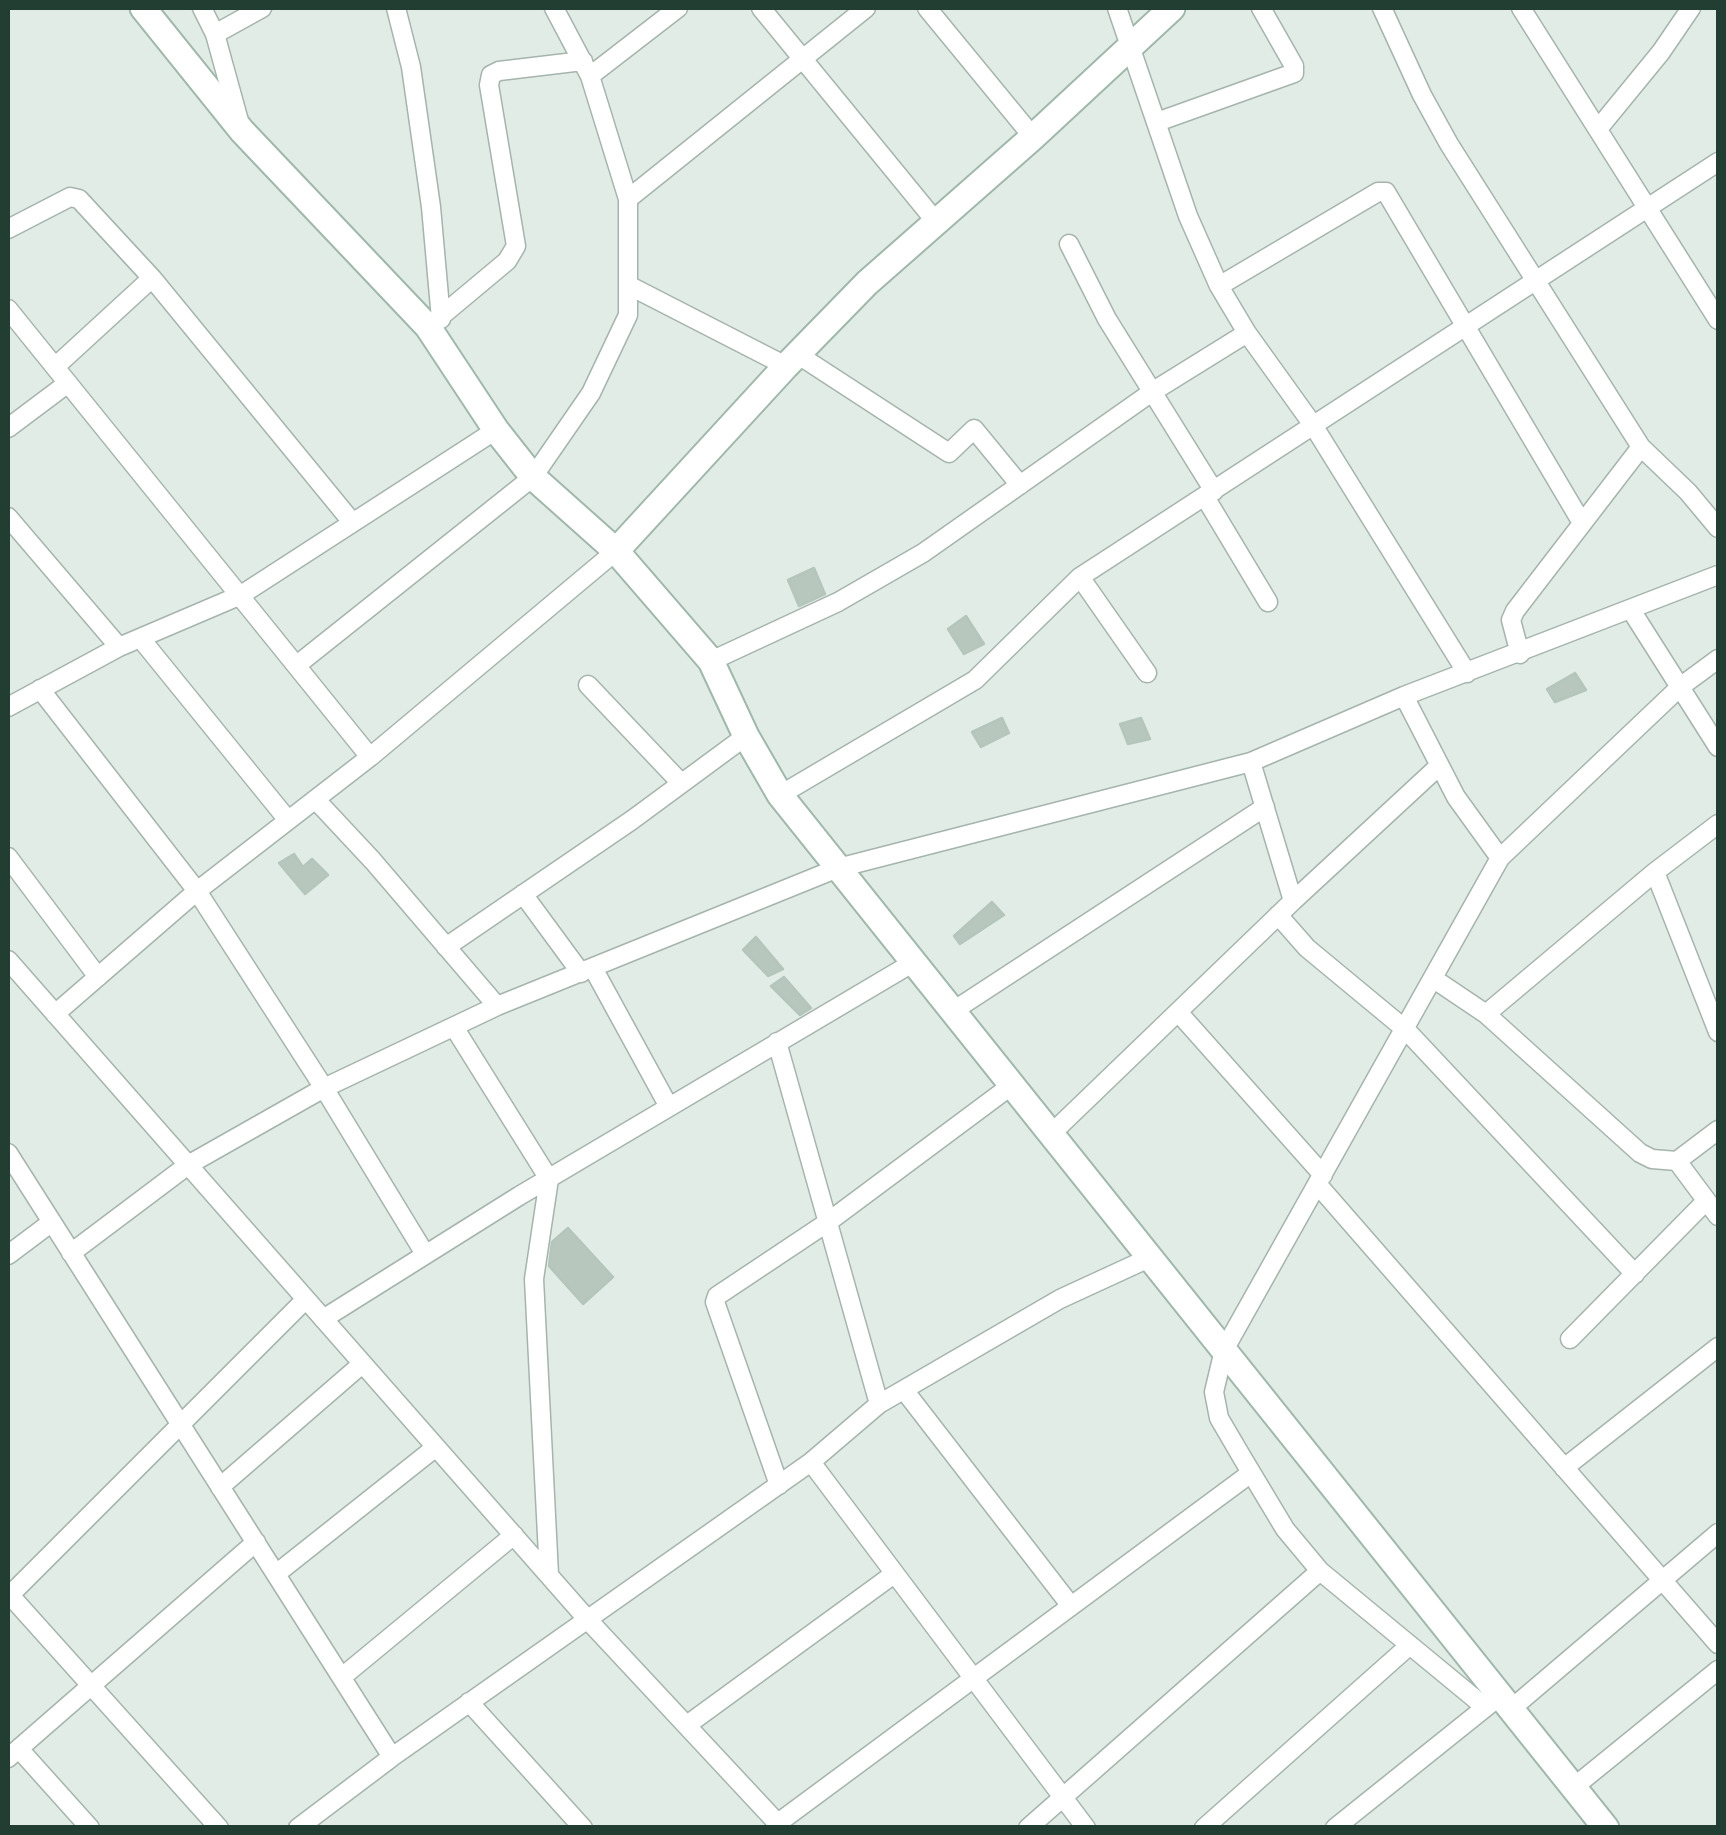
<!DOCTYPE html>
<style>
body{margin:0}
#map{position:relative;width:1726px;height:1835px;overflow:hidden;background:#e2ece6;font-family:Roboto,sans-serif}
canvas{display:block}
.frame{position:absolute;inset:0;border:10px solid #223d31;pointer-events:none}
</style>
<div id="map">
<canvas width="1726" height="1835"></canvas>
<div class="frame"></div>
</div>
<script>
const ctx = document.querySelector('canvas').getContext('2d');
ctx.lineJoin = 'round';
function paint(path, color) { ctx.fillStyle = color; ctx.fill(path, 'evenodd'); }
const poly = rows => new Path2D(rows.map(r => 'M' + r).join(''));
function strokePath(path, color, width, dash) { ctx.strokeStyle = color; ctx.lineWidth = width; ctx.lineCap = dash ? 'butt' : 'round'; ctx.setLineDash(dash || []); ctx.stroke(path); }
const building = poly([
 [814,568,825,594,799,606,788,580,814,568],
 [966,616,984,644,964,654,948,629,966,616],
 [1575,673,1586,690,1555,702,1547,689,1575,673],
 [1002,718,1009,733,981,747,972,732,1002,718],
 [1141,718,1150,739,1128,744,1120,724,1141,718],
 [294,854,303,867,312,859,328,875,305,894,279,863,294,854],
 [992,902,1004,915,960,944,954,936,992,902],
 [756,937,783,969,768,976,743,950,756,937],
 [784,977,811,1008,800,1015,771,986,784,977],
 [568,1228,613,1277,583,1304,549,1266,552,1242,568,1228]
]);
paint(building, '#b7c7be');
strokePath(building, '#b4c6bb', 2.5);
const street = poly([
 [202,8,215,34],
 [396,8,411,67,431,207,441,319],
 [554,8,590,76,628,199],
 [761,8,937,223],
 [927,8,1033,137],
 [1382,8,1422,95,1449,144,1641,447,1515,611,1511,620,1520,654],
 [1521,8,1718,320],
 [590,76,678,8],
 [239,121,215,34,262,8],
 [1157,122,1294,73,1294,66,1261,8],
 [1598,129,1661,52,1691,8],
 [8,229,70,197,79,199,152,278,352,522],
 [1069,244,1107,319,1214,491],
 [630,286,786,366],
 [1219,286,1378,192,1386,192,1582,523],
 [8,309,370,757],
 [428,327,507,261,516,246,489,85,491,75,499,71,583,61],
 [1247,333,1313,425,1467,673],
 [797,354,949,453,974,429,1020,485],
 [55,367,152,278],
 [8,428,68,383],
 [1641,447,1688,492,1718,528],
 [1205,497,1268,602],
 [8,517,119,647],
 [1080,577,1147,673],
 [1631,610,1718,747],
 [141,639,287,819],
 [711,661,838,602,923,553,1152,392,1247,333,1219,286,1188,216,1117,8],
 [297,665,533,477,591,393,628,315,628,199,866,8],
 [588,685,681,783],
 [40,689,197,891,324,1088,425,1254],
 [1404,696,1456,797,1500,858],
 [8,707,119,647,241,595,496,430],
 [780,795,975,680,1080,577,1718,162],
 [316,800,373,861,497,1006],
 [1718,824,1655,872,1718,1032],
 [8,857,98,977],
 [523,894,581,973],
 [1293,901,1439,766],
 [1278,915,1307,948,1406,1030,1635,1274],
 [446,947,632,820,746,736],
 [8,960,588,1620,782,1828],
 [593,968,669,1107],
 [1434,979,1486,1014,1640,1153,1652,1159,1677,1161,1718,1130],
 [953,1011,1265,807],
 [1178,1012,1323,1175],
 [55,1014,197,891,370,757,616,551],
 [1486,1014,1655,872],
 [454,1027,549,1179,534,1279,549,1575],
 [777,1042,879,1404],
 [1051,1134,1293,901,1251,762],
 [8,1153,392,1757],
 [1677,1161,1718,1216],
 [1318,1185,1718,1644],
 [71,1253,188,1165,324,1088,497,1006,838,868,1251,762,1404,696,1718,575],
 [8,1255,52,1222],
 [323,1319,519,1196,914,962],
 [1570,1339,1706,1201],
 [904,1390,1071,1606],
 [811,1462,1086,1828],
 [1564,1468,1718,1347],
 [779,1485,715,1302,717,1296,828,1222,1012,1085],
 [220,1487,362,1364],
 [276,1574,436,1447],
 [8,1593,219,1828],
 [10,1595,306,1299],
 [342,1677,514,1535],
 [469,1702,583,1828],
 [1485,1707,1320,1571,1285,1529,1243,1459,1219,1418,1214,1392,1224,1350,1500,858,1680,687,1718,659],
 [1511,1709,1718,1533],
 [687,1725,894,1574],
 [20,1750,90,1828],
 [8,1758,256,1542],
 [1574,1787,1718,1670],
 [778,1823,1251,1473],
 [298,1828,392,1757,811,1462,879,1404,1060,1299,1149,1258],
 [1028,1828,1320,1571],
 [1204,1828,1410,1645],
 [1335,1828,1491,1703]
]);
const secondary = poly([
 [143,8,242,131,428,327,496,430,533,477,616,551,711,661,746,736,780,795,1606,1828],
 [616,551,786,366,867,283,1033,137,1172,8]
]);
strokePath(street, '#a5b4ac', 21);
strokePath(secondary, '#a0b8ab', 29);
strokePath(street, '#fff', 18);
strokePath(secondary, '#fff', 25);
</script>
